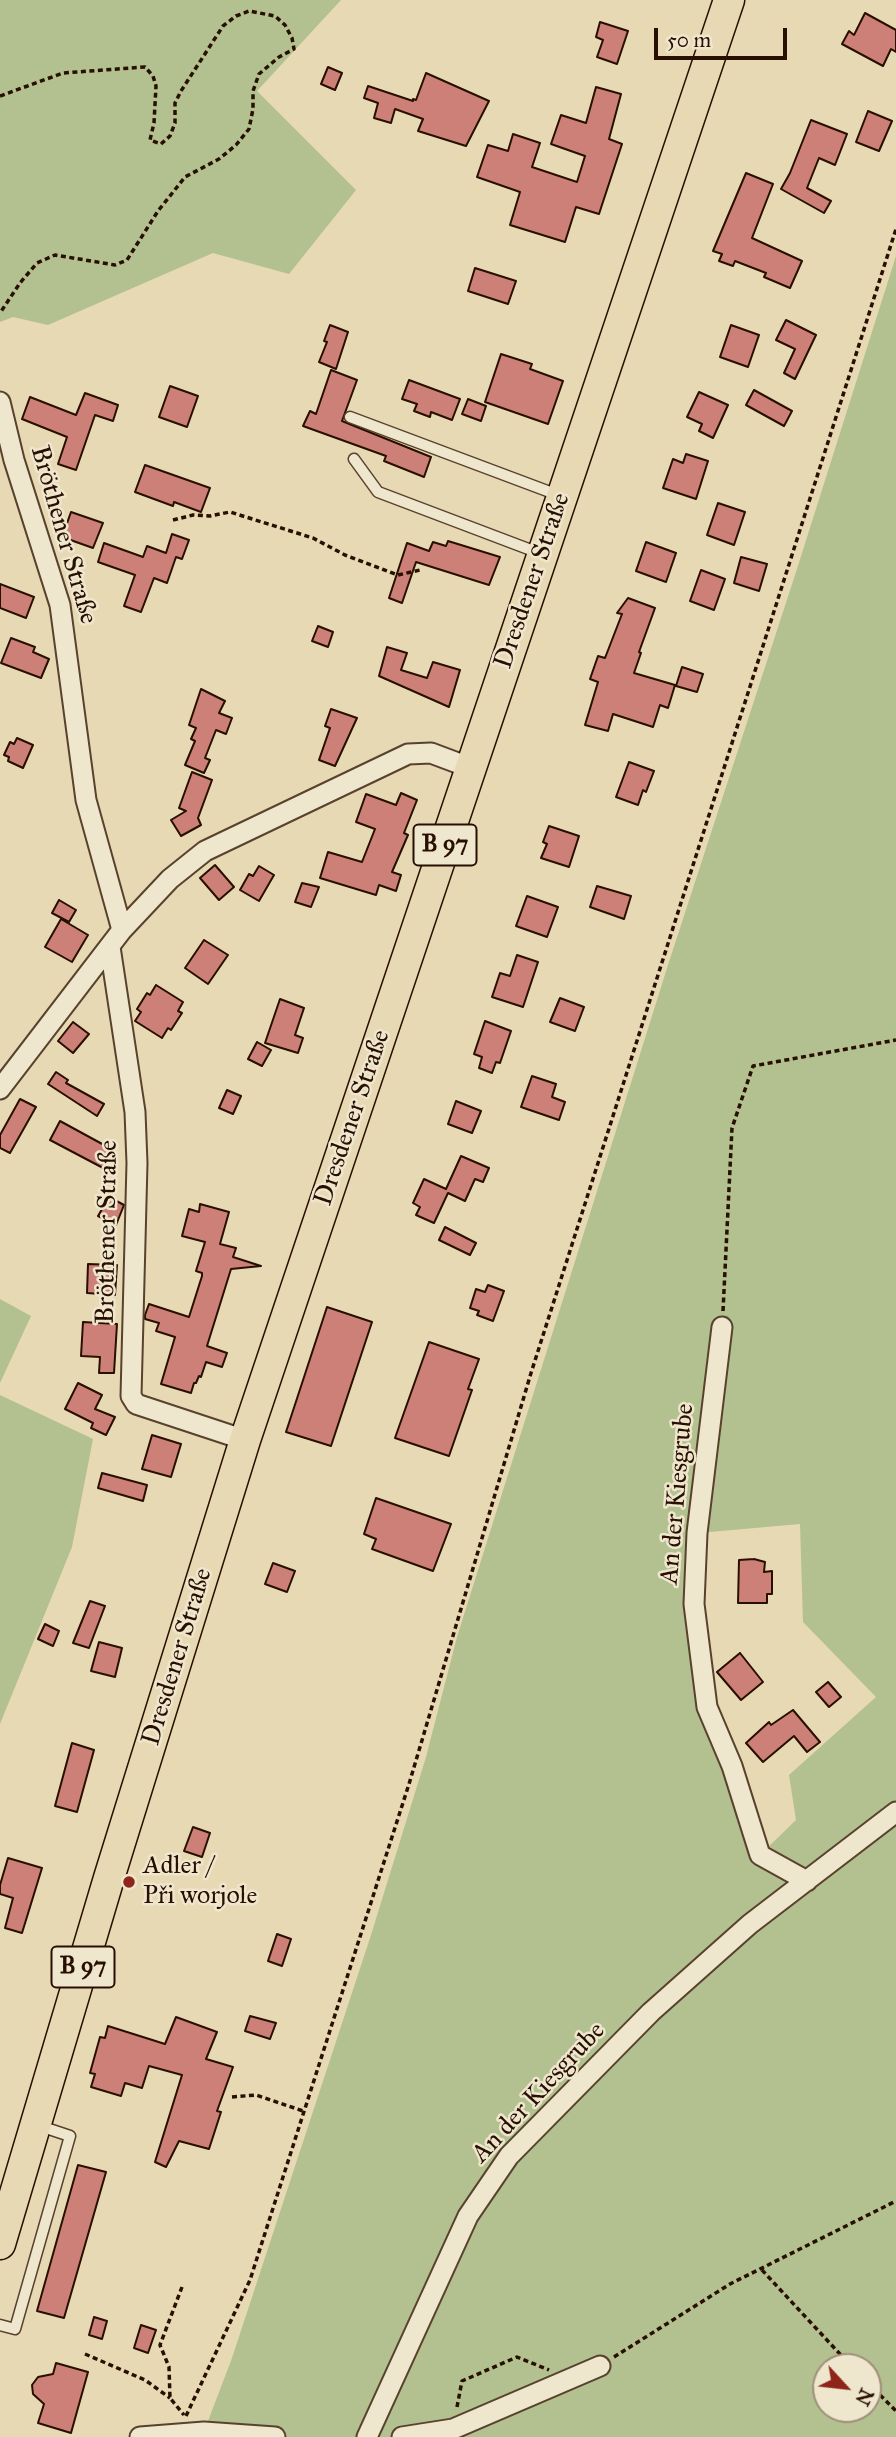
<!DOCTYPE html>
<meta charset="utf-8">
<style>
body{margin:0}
#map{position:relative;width:896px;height:2437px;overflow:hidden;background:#e7d9b3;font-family:"IM FELL Great Primer",serif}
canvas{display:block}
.north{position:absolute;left:812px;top:2353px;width:70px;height:70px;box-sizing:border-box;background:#efe6ce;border:2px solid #9f907c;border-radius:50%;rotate:117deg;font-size:19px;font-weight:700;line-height:28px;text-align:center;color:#280f00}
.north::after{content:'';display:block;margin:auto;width:24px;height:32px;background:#8f2418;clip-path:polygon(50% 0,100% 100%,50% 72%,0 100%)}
.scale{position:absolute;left:654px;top:28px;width:133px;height:32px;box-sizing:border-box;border:4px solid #280f00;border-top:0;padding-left:9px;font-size:21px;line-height:24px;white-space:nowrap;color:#280f00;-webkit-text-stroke:5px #efe6ce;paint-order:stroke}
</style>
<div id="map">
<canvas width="896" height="2437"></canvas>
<div class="north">N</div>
<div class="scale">50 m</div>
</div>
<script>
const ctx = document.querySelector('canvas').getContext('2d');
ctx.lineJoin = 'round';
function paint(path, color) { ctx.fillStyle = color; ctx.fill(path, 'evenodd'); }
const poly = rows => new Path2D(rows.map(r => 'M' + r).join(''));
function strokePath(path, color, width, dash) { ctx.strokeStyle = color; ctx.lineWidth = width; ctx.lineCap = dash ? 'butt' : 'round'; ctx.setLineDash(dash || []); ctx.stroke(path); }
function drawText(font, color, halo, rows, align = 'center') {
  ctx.font = font + ' "IM FELL Great Primer",serif'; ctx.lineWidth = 5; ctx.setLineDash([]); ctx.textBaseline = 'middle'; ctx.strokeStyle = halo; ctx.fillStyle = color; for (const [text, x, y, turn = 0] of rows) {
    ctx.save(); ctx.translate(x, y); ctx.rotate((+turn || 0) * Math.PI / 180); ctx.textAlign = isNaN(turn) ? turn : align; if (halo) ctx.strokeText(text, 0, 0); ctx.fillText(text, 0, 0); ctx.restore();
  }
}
paint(poly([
 [0,0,341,0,257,91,356,190,289,274,213,253,48,325,13,317,0,322],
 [896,256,896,2437,202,2437,232,2358,371,1935,426,1757,457,1637,668,965,796,572],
 [800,1524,803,1622,876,1697,789,1775,796,1820,761,1854,708,1706,698,1533],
 [826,2367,868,2367,868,2409,826,2409],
 [0,1299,31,1316,0,1383],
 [0,1395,93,1439,72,1547,0,1724]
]), '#b3c08f');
const building = poly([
 [865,13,896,30,896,52,891,49,883,66,842,44,849,31,854,35,865,13],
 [600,22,628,31,617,64,597,57,603,40,596,37,600,22],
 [328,67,342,73,335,90,321,84,328,67],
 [426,73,489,101,466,146,418,131,423,119,395,109,391,123,374,118,378,103,364,98,368,86,413,101,413,99,416,100,426,73],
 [596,87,621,94,609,139,622,144,599,214,576,207,565,242,510,225,520,192,477,177,488,145,508,151,513,134,540,143,532,167,577,182,585,156,551,144,561,115,586,123,596,87],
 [868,111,892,121,879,151,856,142,868,111],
 [811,120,847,134,835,165,819,158,807,188,831,201,824,213,781,189,790,173,811,120],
 [746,173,773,184,752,238,802,261,790,288,764,277,766,273,735,261,733,266,719,261,722,254,713,251,746,173],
 [475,268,516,281,508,304,468,291,475,268],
 [786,320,816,335,795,379,784,373,795,349,776,340,786,320],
 [330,325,348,332,336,369,319,362,327,342,324,341,330,325],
 [731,325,759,335,748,367,720,357,731,325],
 [501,354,532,364,530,369,563,381,548,424,485,402,501,354],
 [331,370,357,380,342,421,431,457,424,477,384,461,386,456,303,426,310,411,316,414,331,370],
 [409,380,460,399,452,420,431,412,430,417,414,411,417,404,402,399,409,380],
 [170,386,198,396,187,427,159,417,170,386],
 [754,390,792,411,784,426,746,405,754,390],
 [699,392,728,405,713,438,699,431,702,424,687,417,699,392],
 [85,393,118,405,113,421,95,415,76,470,58,464,67,437,22,419,30,397,76,415,85,393],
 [468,399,486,406,481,421,462,414,468,399],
 [686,454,708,461,696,499,663,488,673,459,683,463,686,454],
 [145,465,210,488,201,512,174,502,173,506,135,492,145,465],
 [718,503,745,512,734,545,707,535,718,503],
 [71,512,103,523,93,548,62,537,71,512],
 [172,534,189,540,182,559,176,557,167,583,154,578,141,612,124,606,135,575,98,562,104,543,143,557,147,546,166,553,172,534],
 [448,541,500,557,489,585,416,562,402,603,389,598,407,543,429,551,433,542,446,546,448,541],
 [646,542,676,553,666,582,636,571,646,542],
 [741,557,767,564,759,591,734,583,741,557],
 [701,570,725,579,714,610,690,601,701,570],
 [0,584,34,597,26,618,0,608,0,584],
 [628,598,655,608,639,652,641,653,634,673,675,685,668,708,660,705,653,727,613,714,608,731,585,725,598,682,590,679,598,656,605,658,622,614,617,613,628,598],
 [318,626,333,632,328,647,312,641,318,626],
 [11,638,35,647,33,652,49,659,41,678,1,663,11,638],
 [387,647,407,653,401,670,427,678,433,662,460,670,449,707,379,676,387,647],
 [682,667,703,674,697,692,676,686,682,667],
 [201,689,225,701,219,713,232,718,226,734,216,730,205,758,210,760,204,773,185,765,195,741,191,739,196,728,189,725,201,689],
 [331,709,357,718,335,766,319,760,330,728,325,726,331,709],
 [17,738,33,745,23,768,8,761,9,757,4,755,10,742,14,744,17,738],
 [629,762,654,771,646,792,643,790,638,805,616,797,629,762],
 [192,772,212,780,198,818,201,825,181,836,171,820,186,811,179,808,192,772],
 [401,793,417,800,404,833,408,835,392,872,401,875,396,891,379,885,376,895,320,878,328,852,362,862,375,829,356,822,366,794,396,805,401,793],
 [549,826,579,836,569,867,541,858,547,844,543,842,549,826],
 [215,865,234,887,219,900,200,878,215,865],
 [259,866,274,875,259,901,240,890,249,874,253,876,259,866],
 [302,883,319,887,311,907,295,902,302,883],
 [597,886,631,896,624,919,590,907,597,886],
 [527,896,558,907,547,937,516,926,527,896],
 [59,900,76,910,69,922,52,913,59,900],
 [61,919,88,935,72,962,45,947,61,919],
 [204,940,228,955,208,984,185,968,204,940],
 [517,955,538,962,523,1007,492,997,500,973,510,976,517,955],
 [156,985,183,1002,178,1011,182,1013,171,1030,168,1028,162,1038,135,1021,141,1012,137,1009,147,993,150,995,156,985],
 [560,998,584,1007,575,1031,550,1022,560,998],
 [280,999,304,1008,295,1035,303,1038,298,1053,265,1043,280,999],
 [485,1021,511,1031,500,1063,496,1062,492,1073,479,1068,482,1057,474,1054,485,1021],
 [73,1022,89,1034,73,1053,58,1041,73,1022],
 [257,1042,271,1050,262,1066,248,1059,257,1042],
 [56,1072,68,1080,66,1083,104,1104,97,1116,48,1084,56,1072],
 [532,1076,556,1084,552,1097,565,1102,559,1120,521,1107,532,1076],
 [227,1090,241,1096,233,1114,219,1108,227,1090],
 [20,1099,36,1107,10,1153,0,1148,0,1135,20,1099],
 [456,1101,481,1111,472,1133,448,1124,456,1101],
 [60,1121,115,1151,105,1169,50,1140,60,1121],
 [461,1156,489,1168,483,1182,475,1179,465,1201,448,1193,434,1223,416,1215,420,1207,413,1203,424,1179,446,1189,461,1156],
 [109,1197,124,1205,116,1225,98,1216,109,1197],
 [200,1204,229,1212,220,1244,236,1248,233,1257,261,1266,231,1269,207,1346,227,1353,222,1367,206,1362,201,1377,199,1376,196,1383,194,1383,191,1393,161,1384,175,1337,156,1331,159,1323,145,1319,145,1315,149,1304,189,1317,202,1276,202,1273,196,1271,205,1242,182,1236,189,1209,199,1212,200,1204],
 [445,1227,476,1243,470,1255,439,1240,445,1227],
 [88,1264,117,1265,115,1295,87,1293,88,1264],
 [488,1285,504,1291,493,1321,477,1315,479,1311,470,1308,476,1289,485,1292,488,1285],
 [327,1307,372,1322,331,1446,286,1432,327,1307],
 [83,1322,117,1324,114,1373,99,1373,100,1357,81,1356,83,1322],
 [429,1342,479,1359,468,1389,472,1390,449,1456,395,1438,429,1342],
 [78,1383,102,1395,95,1409,115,1417,106,1435,91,1428,93,1423,65,1409,78,1383],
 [152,1435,181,1444,171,1477,142,1469,152,1435],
 [102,1473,147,1485,143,1501,98,1488,102,1473],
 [376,1498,451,1524,433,1571,372,1549,376,1539,364,1534,376,1498],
 [754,1559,765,1562,764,1572,772,1571,772,1594,767,1594,767,1603,738,1603,739,1560,754,1559],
 [273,1563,295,1571,287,1592,265,1584,273,1563],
 [90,1601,105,1606,89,1648,73,1643,90,1601],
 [45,1624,59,1631,53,1646,38,1639,45,1624],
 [99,1642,122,1648,115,1677,91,1671,99,1642],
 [740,1653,763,1682,741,1700,717,1672,740,1653],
 [828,1682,841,1697,829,1707,816,1692,828,1682],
 [793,1710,820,1742,807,1752,794,1736,763,1762,746,1743,769,1722,771,1725,793,1710],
 [72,1743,94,1750,77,1812,55,1806,72,1743],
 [193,1827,210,1833,202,1857,184,1851,193,1827],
 [8,1858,42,1868,22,1933,5,1928,13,1898,0,1894,0,1885,8,1858],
 [277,1934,291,1939,282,1966,268,1961,277,1934],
 [250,2016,276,2023,270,2039,245,2031,250,2016],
 [176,2017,217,2032,206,2059,233,2067,217,2111,221,2112,209,2149,179,2141,166,2167,155,2162,182,2075,149,2066,142,2088,125,2083,121,2096,91,2087,95,2074,90,2073,100,2037,105,2038,108,2026,165,2044,176,2017],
 [78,2165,106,2172,64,2318,37,2311,78,2165],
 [94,2317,107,2321,102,2339,89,2335,94,2317],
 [141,2325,156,2330,148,2353,134,2348,141,2325],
 [56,2363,88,2372,71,2433,38,2423,44,2404,33,2394,32,2385,38,2377,53,2374,56,2363]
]);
paint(building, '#cc8078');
strokePath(building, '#280f00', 2);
const lane = poly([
 [350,417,558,495],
 [354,459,378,492,539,553],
 [0,2325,15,2329,70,2136,37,2125]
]);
const street = poly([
 [0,402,14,460,60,605,86,800,122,930],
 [110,947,135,1112,137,1163,131,1396,136,1404,245,1440],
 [0,1089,122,930,170,879,205,851,408,754,431,753,471,768],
 [722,1327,697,1533,694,1604,707,1707,732,1766,760,1855,807,1881],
 [140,2437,204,2432,275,2437],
 [367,2437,468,2216,509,2156,651,2012,750,1924,896,1812],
 [402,2437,453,2429,600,2366]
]);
const primary = poly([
 [0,2244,109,1878,245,1440,729,0]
]);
strokePath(lane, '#58422d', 13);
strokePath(street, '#58422d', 23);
strokePath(primary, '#280f00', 33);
strokePath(poly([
 [0,96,63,73,145,67,153,76,156,86,154,123,150,140,161,144,170,136,175,123,175,103,181,91,223,26,236,16,249,11,275,16,285,25,292,38,294,49,279,57,259,74,253,91,253,109,249,129,236,145,219,159,185,177,158,211,127,260,115,265,55,255,37,263,20,283,0,313],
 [173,520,193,515,210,516,230,512,313,538,345,555,398,575,420,570],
 [723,1311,732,1128,753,1066,896,1040],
 [232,2097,256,2095,303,2111],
 [762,2270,852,2367],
 [182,2287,160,2345,169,2367,170,2398,184,2415],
 [85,2354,145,2380,170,2398],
 [614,2357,730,2284,896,2201],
 [868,2383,896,2411],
 [457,2407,462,2381,517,2357,549,2370],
 [186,2416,250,2280,409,1784,531,1373,896,229]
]), '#280f00', 3.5, [5, 3.5]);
strokePath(lane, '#efe6ce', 10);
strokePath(street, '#efe6ce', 19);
strokePath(primary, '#e7d9b3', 30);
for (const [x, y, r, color] of [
 [129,1882,7,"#8f2418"]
]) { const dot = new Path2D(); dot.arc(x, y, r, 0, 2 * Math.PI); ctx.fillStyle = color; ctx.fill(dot); strokePath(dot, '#efe6ce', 2.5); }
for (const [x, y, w] of [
 [445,845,63],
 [83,1967,63]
]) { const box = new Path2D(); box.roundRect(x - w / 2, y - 20.5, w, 41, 5); ctx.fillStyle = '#efe6ce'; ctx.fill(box); strokePath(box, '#280f00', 2); }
drawText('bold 24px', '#280f00', null, [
 ["B 97",445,845],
 ["B 97",83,1967]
]);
drawText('26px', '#280f00', '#efe6ce', [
 ["Bröthener Straße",63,535,74],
 ["Dresdener Straße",533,581,-71],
 ["Dresdener Straße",353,1118,-71],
 ["Bröthener Straße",108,1232,-89],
 ["An der Kiesgrube",678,1494,-85],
 ["Dresdener Straße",178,1657,-73],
 ["An der Kiesgrube",539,2093,-47]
]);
drawText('26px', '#280f00', '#efe6ce', [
 ["Adler /",143,1867],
 ["Při worjole",143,1897]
], 'left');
</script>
